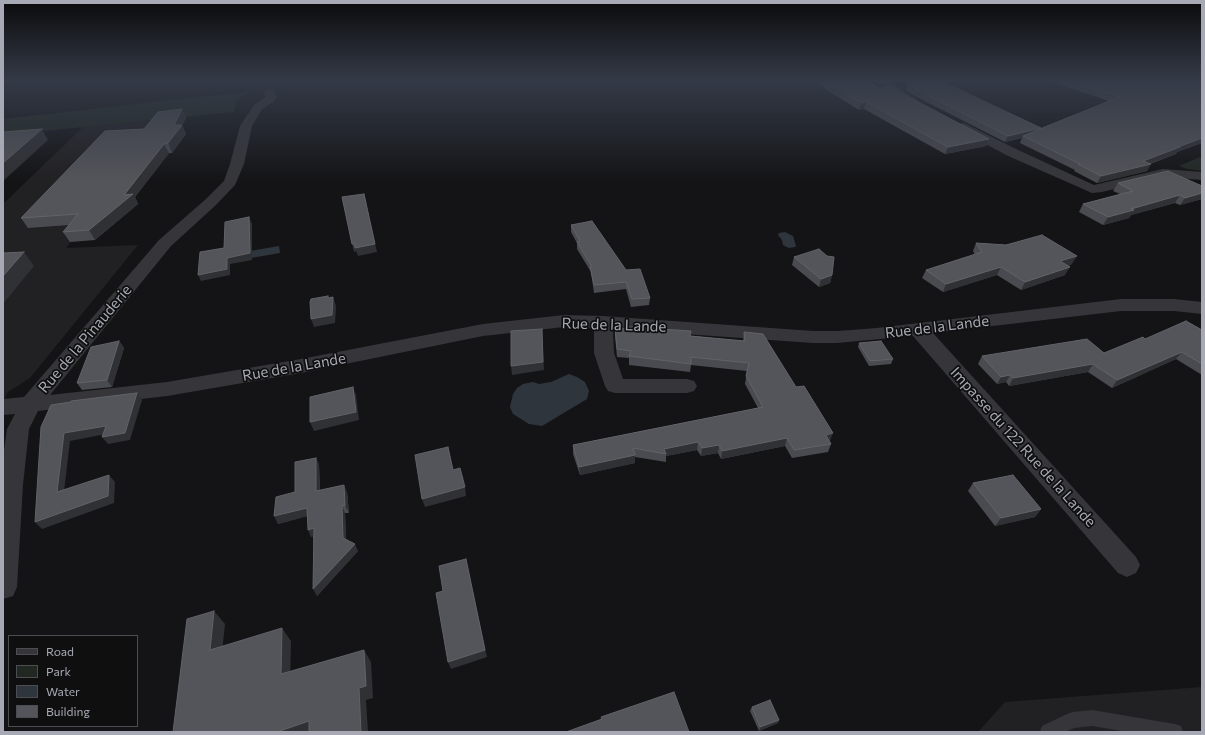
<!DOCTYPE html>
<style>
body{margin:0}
#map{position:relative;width:1205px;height:735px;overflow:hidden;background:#141416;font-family:Commissioner,sans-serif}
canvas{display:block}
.frame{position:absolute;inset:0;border:4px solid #a7aab4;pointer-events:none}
.legend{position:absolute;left:8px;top:635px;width:130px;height:92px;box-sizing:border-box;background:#0f0f10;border:1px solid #4c4d52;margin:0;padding:5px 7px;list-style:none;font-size:12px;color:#a7aab4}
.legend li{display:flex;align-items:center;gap:8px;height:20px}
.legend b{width:20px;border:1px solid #4c4d52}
</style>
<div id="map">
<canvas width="1205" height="735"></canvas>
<div class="frame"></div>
<ul class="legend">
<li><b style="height:5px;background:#36363a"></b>Road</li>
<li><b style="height:11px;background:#212822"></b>Park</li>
<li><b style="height:11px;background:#2f353d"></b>Water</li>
<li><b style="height:11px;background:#54555a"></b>Building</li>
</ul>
</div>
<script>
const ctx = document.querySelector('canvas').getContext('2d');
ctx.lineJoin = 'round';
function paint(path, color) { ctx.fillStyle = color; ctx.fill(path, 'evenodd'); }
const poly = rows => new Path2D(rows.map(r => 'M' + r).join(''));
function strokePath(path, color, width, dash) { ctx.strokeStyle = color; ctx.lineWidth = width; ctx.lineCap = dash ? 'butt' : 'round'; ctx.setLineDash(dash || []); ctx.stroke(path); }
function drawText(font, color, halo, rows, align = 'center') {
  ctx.font = font + ' Commissioner,sans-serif'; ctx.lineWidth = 3.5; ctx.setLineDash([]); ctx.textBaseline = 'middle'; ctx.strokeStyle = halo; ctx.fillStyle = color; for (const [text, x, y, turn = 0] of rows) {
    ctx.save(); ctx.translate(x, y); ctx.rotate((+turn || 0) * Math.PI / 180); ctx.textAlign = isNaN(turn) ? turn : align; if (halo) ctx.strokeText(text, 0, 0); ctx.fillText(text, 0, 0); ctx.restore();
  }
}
paint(poly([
 [163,119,66,248,138,245,30,378,8,392,3,401,3,204,83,127],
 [1202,687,1202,732,978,732,1005,702]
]), '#212022');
paint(poly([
 [252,91,237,99,234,112,3,135,3,119],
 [1200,157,1202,158,1202,171,1187,169,1179,166]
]), '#212822');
paint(poly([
 [785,232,793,236,796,246,795,247,789,248,783,245,782,240,778,235,779,233],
 [279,246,280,253,251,258,250,251],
 [569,374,577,377,585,382,589,391,587,399,542,426,529,424,513,414,510,407,513,394,517,388,523,384,533,382,539,384,551,382]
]), '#2f353d');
paint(poly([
 [1092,710,1175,724,1181,726,1183,732,1128,732,1092,726,1074,728,1065,732,1040,732,1042,726,1067,714,1073,712,1092,710]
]), '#36363a');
paint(poly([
 [873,80,886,80,919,101,917,103,913,104,909,103,873,80],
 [270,89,274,90,277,98,273,102,262,109,252,126,244,164,235,185,216,205,171,246,50,395,167,382,301,359,483,324,564,315,603,316,813,331,837,331,877,328,1121,299,1174,299,1202,302,1202,314,1174,311,1121,311,933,333,1136,557,1140,565,1136,573,1127,577,1118,573,913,336,837,343,813,343,613,329,614,353,623,379,687,379,694,381,697,386,694,391,687,393,615,393,608,391,605,386,594,353,594,328,564,327,483,336,301,373,167,396,38,411,29,429,23,485,17,587,13,596,3,599,3,457,7,429,15,414,3,415,3,399,24,397,159,240,206,199,224,181,230,164,240,126,254,105,265,97,264,92,270,89],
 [964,123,1016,149,1094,185,1163,169,1202,172,1202,180,1163,177,1102,192,1092,193,1006,155,960,130,958,127,960,124,964,123]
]), '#36363a');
paint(poly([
 [817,80,866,80,880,88,901,93,989,139,986,146,945,154,864,109,859,110,825,89,825,88,818,84,819,81],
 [1046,80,1202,80,1202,143,1177,152,1176,154,1150,164,1147,171,1097,183,1074,171,1075,170,1020,143,1022,138,1005,142,909,93,906,90,907,84,1041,128,1109,101],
 [182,109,186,118,182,125,186,134,172,153,169,153,135,197,138,204,95,240,70,242,63,232,69,225,28,228,21,218,144,129],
 [1118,183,1202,186,1202,199,1180,205,1175,203,1131,215,1129,218,1103,225,1079,212,1083,204,1120,194,1113,191],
 [571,225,626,270,650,298,649,305,631,307,626,289,594,293,591,272,577,249,577,243,571,232],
 [976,243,1072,264,1068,266,1065,275,1021,290,997,275,943,292,922,278,926,270,975,255,973,251],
 [794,257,832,275,830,283,819,287,792,265],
 [615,328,743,341,744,332,796,387,831,444,828,452,792,458,785,446,721,459,718,453,701,456,697,450,666,456,666,462,635,457,635,463,580,475,573,454,573,445,758,408,745,384,747,371,691,365,690,372,629,365,629,358,617,357,615,336],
 [1202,330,1202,375,1176,359,1112,388,1088,372,1009,386,1006,382,997,384,978,364,982,356,1104,353,1145,339],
 [119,341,124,348,112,387,82,390,77,383],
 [859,343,893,359,891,364,869,366,858,347],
 [316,458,319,465,320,491,347,492,349,513,345,513,346,540,358,551,317,596,313,536,311,537,307,516,278,524,295,492],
 [973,483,1041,509,1035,517,995,526,968,491],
 [752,707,779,720,778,723,759,731,750,711]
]), '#4a4b50');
paint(poly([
 [866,102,864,109,859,110,861,103],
 [182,109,186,118,182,125,186,134,172,153,168,143,174,125],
 [1041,128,1023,136,1022,138,1005,142,1008,136],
 [42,129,48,140,3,181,3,163],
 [1202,134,1202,143,1177,152,1176,154,1142,166,1151,164,1147,171,1097,183,1101,176,1143,161],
 [989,139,986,146,945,154,948,147],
 [164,144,169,153,135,197,138,204,95,240,89,230,124,195],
 [1202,193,1202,199,1180,205,1185,198],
 [364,194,377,252,358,256,356,251,354,252,352,244],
 [1180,195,1175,203,1131,215,1129,218,1103,225,1108,217,1131,209],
 [249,217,252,224,252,260,230,264,230,275,201,281,198,275,227,258],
 [24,252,34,266,3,304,3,276],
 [1077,256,1072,264,1055,269,1060,261],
 [1001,267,997,275,943,292,946,284],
 [1070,267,1065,275,1021,290,1025,282],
 [832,275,830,283,819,287,821,279],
 [333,297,336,306,335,323,314,327,311,319],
 [542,329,544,370,512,375,511,366],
 [119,341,124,348,112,387,107,380],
 [1182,352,1176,359,1112,388,1117,380],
 [1093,364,1088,372,1009,386,1013,378],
 [1010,375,1006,382,997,384,1001,377],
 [353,387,356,395,359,420,314,431,310,422],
 [137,393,142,400,130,440,108,444,102,437],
 [106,426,111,433,70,441,63,500,57,492,64,433],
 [833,433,830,441,826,435],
 [787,438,785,446,721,459,722,451],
 [698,442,697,450,666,456,666,454,664,449],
 [719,445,718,453,701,456,702,448],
 [635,455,635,463,580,475,579,467],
 [316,458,319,465,320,499,316,491],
 [109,475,115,482,114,503,42,529,35,522],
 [344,485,347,492,349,513,345,506],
 [465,487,466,496,425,507,422,499],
 [342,505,345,513,346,545,343,538],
 [307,508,311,515,278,524,274,516],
 [1041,509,1035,517,995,526,1001,518],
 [314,528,317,535,311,537,308,530],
 [355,544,358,551,317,596,313,589],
 [466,559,487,657,451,669,448,662],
 [214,611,225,624,221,662,210,650],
 [282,628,291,641,290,686,281,674],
 [364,650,371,662,373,698,366,700,368,732,361,732,359,688],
 [779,720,778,723,759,731,760,727],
 [309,721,318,732,277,732]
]), '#303134');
const building = poly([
 [824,80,866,80,880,88,893,86,901,93,989,139,948,147,866,102,861,103,826,83,828,83,824,80],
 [929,80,939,80,1041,128,1008,136,911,87,907,84,929,80],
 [1067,80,1202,80,1202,134,1201,135,1202,135,1202,138,1178,147,1180,147,1143,161,1151,164,1101,176,1078,164,1080,164,1023,136,1119,97,1067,80],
 [182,109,174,125,182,125,168,143,164,144,124,195,133,194,89,230,63,232,78,214,21,218,105,131,144,129,158,112,182,109],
 [42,129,3,163,3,132,42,129],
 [1168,171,1202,186,1202,193,1185,198,1180,195,1131,209,1134,210,1108,217,1083,204,1133,191,1118,183,1168,171],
 [364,194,375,244,355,248,354,244,352,244,342,197,364,194],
 [249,217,250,253,227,258,227,269,198,275,200,252,224,248,225,222,249,217],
 [592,221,626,270,640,269,650,298,632,299,626,282,594,285,590,267,592,267,577,242,580,241,571,225,592,221],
 [1042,235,1077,256,1060,261,1070,267,1025,282,1001,267,946,284,926,270,982,252,976,243,1006,245,1042,235],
 [819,249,827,256,834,257,832,275,821,279,794,257,819,249],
 [24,252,3,276,3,253,24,252],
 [328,296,328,298,333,297,332,315,311,319,310,302,311,299,328,296],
 [1186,321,1202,330,1202,364,1182,352,1117,380,1093,364,1013,378,1010,375,1001,377,982,356,1087,339,1104,353,1143,337,1145,339,1186,321],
 [628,327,691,331,690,336,745,341,744,332,763,334,796,387,804,386,833,433,826,435,831,444,794,450,787,438,722,451,719,445,702,448,698,442,664,449,666,454,633,448,635,455,579,467,573,445,763,407,746,376,749,363,691,357,691,364,629,356,631,351,617,349,615,328,627,329,628,327],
 [542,329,543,362,511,366,511,331,542,329],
 [119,341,107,380,77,383,91,347,119,341],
 [881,341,893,359,870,361,859,343,881,341],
 [353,387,356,412,310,422,310,397,353,387],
 [137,393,125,433,102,437,106,426,64,433,57,492,109,475,108,496,35,522,41,427,51,405,71,402,71,401,137,393],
 [448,447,453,470,460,468,465,487,422,499,415,455,448,447],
 [316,458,316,491,344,485,345,506,342,505,343,538,355,544,313,589,314,528,308,530,307,508,274,516,276,497,295,492,295,462,316,458],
 [1013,475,1041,509,1001,518,973,483,1013,475],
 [466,559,485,650,448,662,436,593,443,591,439,566,466,559],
 [214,611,210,650,282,628,281,674,364,650,366,686,359,688,361,732,309,732,309,721,277,732,173,732,187,619,214,611],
 [674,692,689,732,566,732,602,719,601,717,674,692],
 [770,700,779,720,760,727,752,707,770,700]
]);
paint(building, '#54555a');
strokePath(building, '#616368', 1);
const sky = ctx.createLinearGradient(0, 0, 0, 183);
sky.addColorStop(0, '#0b0b0c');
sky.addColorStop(0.44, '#343a47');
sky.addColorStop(1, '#343a4700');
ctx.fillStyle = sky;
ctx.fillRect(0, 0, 1205, 183);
drawText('15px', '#a7aab4', '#0f0f10', [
 ["Rue de la Lande",614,325,2],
 ["Rue de la Lande",937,327,-7],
 ["Rue de la Pinauderie",85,339,-50],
 ["Rue de la Lande",294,367,-10],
 ["Impasse du 122 Rue de la Lande",1023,447,48]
]);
</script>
